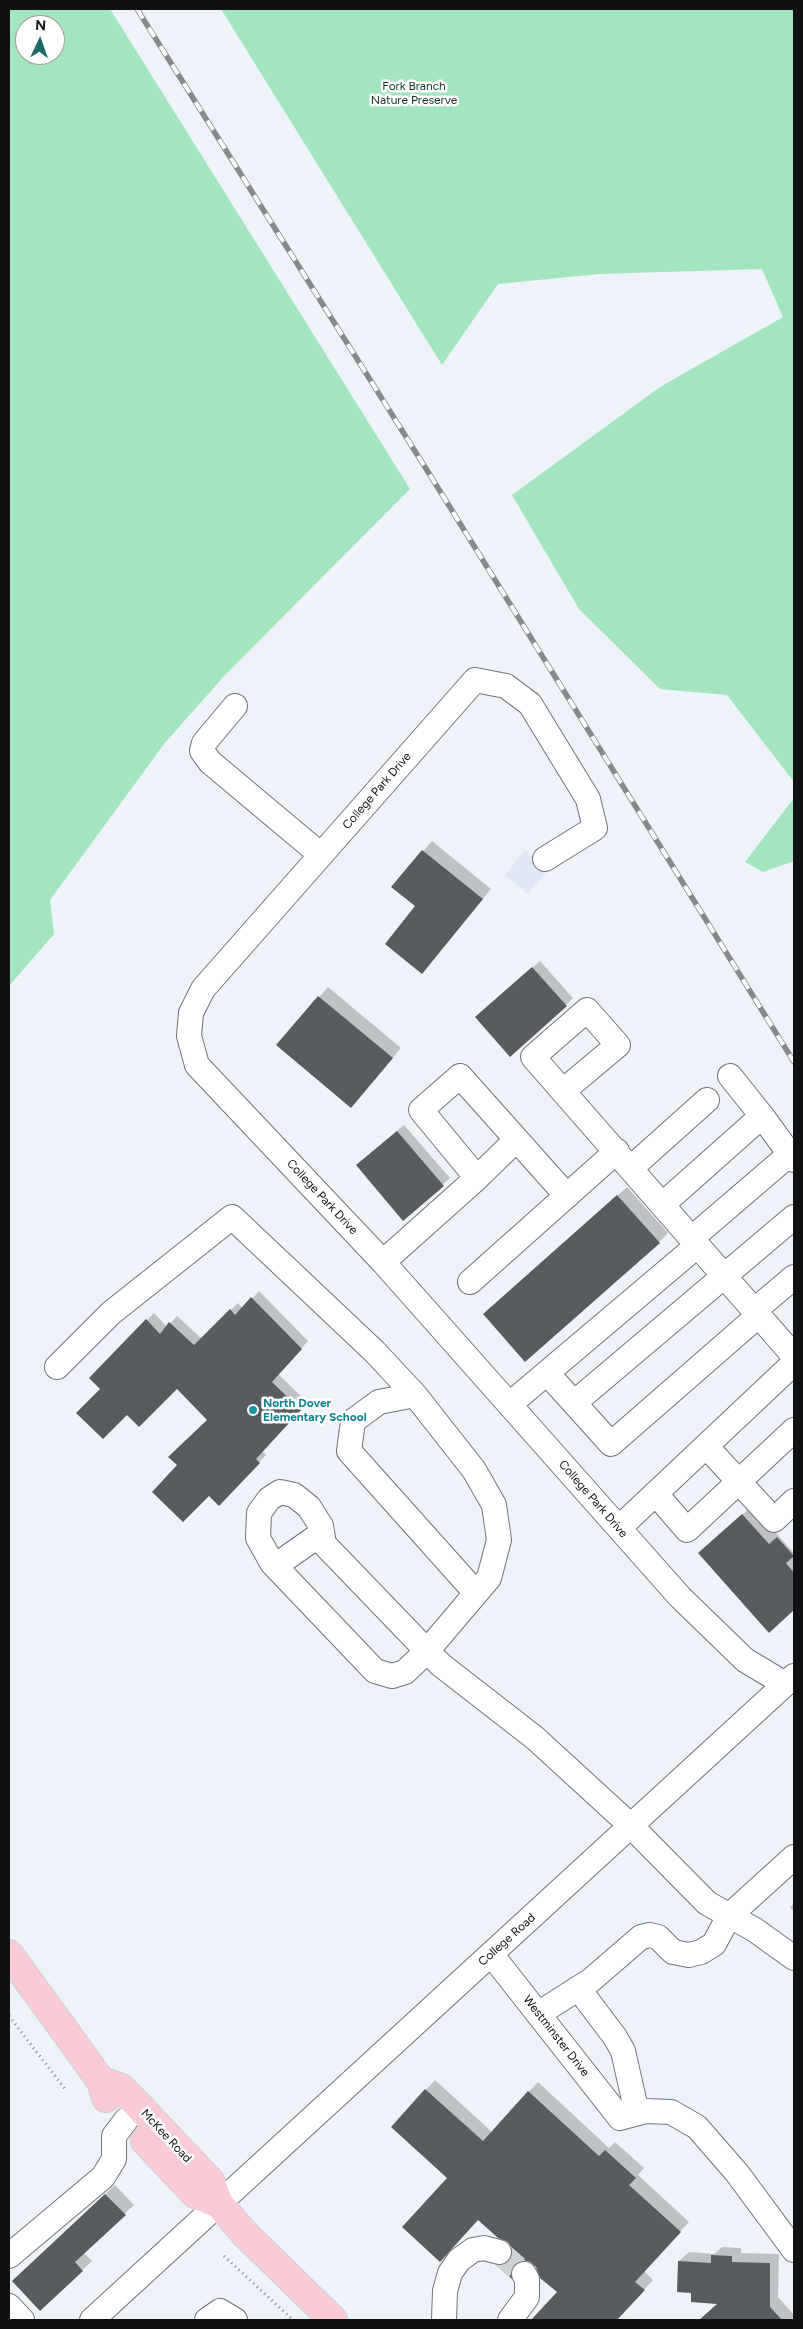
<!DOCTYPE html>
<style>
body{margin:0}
#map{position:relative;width:803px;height:2329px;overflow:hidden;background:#eef3f9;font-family:Figtree,sans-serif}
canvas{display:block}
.frame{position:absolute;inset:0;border:10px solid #101113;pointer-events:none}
.north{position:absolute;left:15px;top:15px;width:50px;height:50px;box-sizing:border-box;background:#fff;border:1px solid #9fa0a1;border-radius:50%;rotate:3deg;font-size:14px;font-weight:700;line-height:20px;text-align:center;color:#101113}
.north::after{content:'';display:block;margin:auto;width:18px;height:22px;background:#1c6863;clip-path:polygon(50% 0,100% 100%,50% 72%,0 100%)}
</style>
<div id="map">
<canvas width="803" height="2329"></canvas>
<div class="frame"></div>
<div class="north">N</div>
</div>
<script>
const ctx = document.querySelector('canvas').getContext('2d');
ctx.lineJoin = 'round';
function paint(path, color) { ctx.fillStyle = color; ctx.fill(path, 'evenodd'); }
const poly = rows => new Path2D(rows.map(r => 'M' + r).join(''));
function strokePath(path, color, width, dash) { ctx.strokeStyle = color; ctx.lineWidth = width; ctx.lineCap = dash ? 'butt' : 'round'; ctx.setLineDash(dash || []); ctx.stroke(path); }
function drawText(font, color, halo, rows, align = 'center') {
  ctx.font = font + ' Figtree,sans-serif'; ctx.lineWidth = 5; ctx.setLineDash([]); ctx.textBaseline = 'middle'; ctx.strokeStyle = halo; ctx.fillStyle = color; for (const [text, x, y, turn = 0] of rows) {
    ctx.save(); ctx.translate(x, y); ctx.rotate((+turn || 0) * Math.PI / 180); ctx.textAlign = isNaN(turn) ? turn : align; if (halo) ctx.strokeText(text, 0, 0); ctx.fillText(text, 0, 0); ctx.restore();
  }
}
paint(poly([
 [525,850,549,869,528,894,505,875]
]), '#dfe8f4');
paint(poly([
 [9,9,110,9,410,489,225,675,164,744,50,900,54,934,9,986],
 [25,25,55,25,55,55,25,55],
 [221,9,794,9,794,782,727,695,660,689,579,609,512,495,660,387,783,317,762,269,599,274,498,284,442,365],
 [794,798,794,861,763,872,745,862]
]), '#a2e5be');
paint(poly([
 [432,841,491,889,422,972,417,906,393,887],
 [540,961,573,998,566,1005,483,1010],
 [328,987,401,1048,360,1097,278,1045],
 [404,1125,450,1178,404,1219,364,1159],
 [627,1187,668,1233,659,1242,494,1305],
 [259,1291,308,1341,278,1374,308,1403,262,1451,266,1455,219,1504,179,1465,208,1420,177,1387,127,1413,91,1378,154,1313,167,1327,177,1316,202,1339,238,1303,243,1309],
 [752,1506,794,1553,794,1609,769,1631,709,1544],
 [794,1902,794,1911,790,1908],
 [435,2080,492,2132,538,2082,609,2148,615,2142,644,2168,638,2175,689,2222,644,2271,653,2280,616,2320,532,2320,558,2292,531,2261,521,2260,520,2268,511,2277,498,2265,507,2256,514,2255,510,2242,448,2178,392,2127],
 [115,2185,134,2205,83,2252,92,2261,40,2309,23,2271],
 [722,2247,741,2248,741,2253,779,2254,778,2297,794,2315,794,2320,700,2320,719,2303,693,2292,679,2261,689,2252,714,2254]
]), '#0003');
paint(poly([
 [422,850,483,899,422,974,385,944,415,906,391,887],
 [532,967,567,1006,510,1057,475,1017],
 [318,996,393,1058,351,1108,276,1045],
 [397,1131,444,1186,403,1221,356,1165],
 [617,1195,660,1243,525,1362,483,1314],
 [251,1297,302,1349,272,1382,301,1410,256,1459,260,1463,219,1506,209,1496,183,1522,152,1492,177,1465,168,1457,207,1420,177,1389,139,1427,127,1415,103,1439,76,1413,100,1389,89,1378,146,1319,160,1334,169,1322,194,1345,230,1309,235,1315],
 [742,1514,769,1544,777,1537,794,1556,786,1563,794,1573,794,1610,769,1633,698,1553],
 [425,2089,483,2141,528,2091,599,2156,605,2150,636,2178,629,2185,681,2232,635,2282,645,2290,617,2320,531,2320,557,2292,540,2278,536,2267,530,2262,523,2260,517,2263,512,2268,512,2279,496,2265,503,2265,509,2261,512,2255,512,2248,508,2242,498,2238,478,2220,440,2262,402,2227,447,2178,391,2127],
 [105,2194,126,2215,75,2262,83,2271,40,2311,12,2281],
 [711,2255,732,2256,732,2262,770,2263,770,2307,782,2320,699,2320,717,2304,691,2302,691,2293,677,2292,678,2261,711,2263]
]), '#585c61');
strokePath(poly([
 [499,2252,524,2274]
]), '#cdd1d6', 24, [24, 12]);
const minor = poly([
 [235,706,204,743,202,751,210,762,321,855],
 [545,859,595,828,588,799,530,704,506,686,475,680,203,989,191,1013,189,1036,197,1065,383,1262,680,1597,745,1660,785,1684],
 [730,1076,762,1116],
 [563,1091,618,1045,587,1010,533,1057,794,1356],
 [631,1168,707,1100],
 [477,1178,516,1140],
 [663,1204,762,1116,794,1160],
 [692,1238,790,1154],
 [383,1262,477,1178,421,1110,460,1076,567,1196],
 [470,1282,617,1151],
 [755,1310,794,1277],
 [57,1367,111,1313,232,1217,375,1352,415,1395,474,1470,494,1505,499,1540,489,1578,427,1651,405,1672,392,1676,375,1671,272,1563,258,1538,259,1513,269,1499,280,1492,294,1495,309,1507,321,1526,324,1544,427,1651,441,1665,535,1738,631,1826,707,1903,755,1930,794,1958],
 [547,1373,611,1444,759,1315],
 [415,1395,379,1402,353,1421,349,1451,476,1593],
 [574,1403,794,1217],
 [510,1404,698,1245],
 [706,1446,774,1520,794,1501],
 [656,1494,687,1530,794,1430],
 [619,1528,794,1363],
 [275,1566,322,1533],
 [491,1954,620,2118,646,2111,671,2112,697,2127,737,2173,794,2250],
 [578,1988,615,2037,623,2051,637,2113],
 [538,2014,590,1981,641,1937,650,1935,658,1937,673,1952,689,1955,701,1952,714,1944,729,1916,794,1857],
 [9,2256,103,2177,114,2159,114,2136,126,2120],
 [9,2306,22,2320],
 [92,2320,794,1676],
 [207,2320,220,2311,235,2320],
 [444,2320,445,2291,450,2273,459,2260,473,2250,484,2248,499,2252],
 [510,2320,527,2297,527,2279,524,2274]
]);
const major = poly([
 [9,1954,101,2081,106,2098],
 [101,2081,121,2088,135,2102,210,2181,219,2204,245,2234,333,2320],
 [145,2141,195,2194,219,2204]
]);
strokePath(minor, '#707479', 26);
strokePath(major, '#cfcfd0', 30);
strokePath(poly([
 [9,2016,65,2089],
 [224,2256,293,2320]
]), '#818488', 3, [1, 4]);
strokePath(minor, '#fff', 24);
strokePath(major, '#f9cbd6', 28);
const rail = poly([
 [137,9,430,475,794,1062]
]);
strokePath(rail, '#86898d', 5.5);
strokePath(rail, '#fff', 4, [11]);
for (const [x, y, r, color] of [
 [253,1410,5,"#0f9aa8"]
]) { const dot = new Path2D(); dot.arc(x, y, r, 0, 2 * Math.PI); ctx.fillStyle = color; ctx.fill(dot); strokePath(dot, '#fff', 2); }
drawText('12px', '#0e3723', '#fff', [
 ["Fork Branch",414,86],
 ["Nature Preserve",414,100]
]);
drawText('12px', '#101113', '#fff', [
 ["College Park Drive",377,791,-49],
 ["College Park Drive",322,1197,47],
 ["College Park Drive",593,1499,49],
 ["College Road",507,1940,-42],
 ["Westminster Drive",556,2036,52],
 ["McKee Road",166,2136,47]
]);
drawText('bold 12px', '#0d838f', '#fff', [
 ["North Dover",263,1403],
 ["Elementary School",263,1417]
], 'left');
</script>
